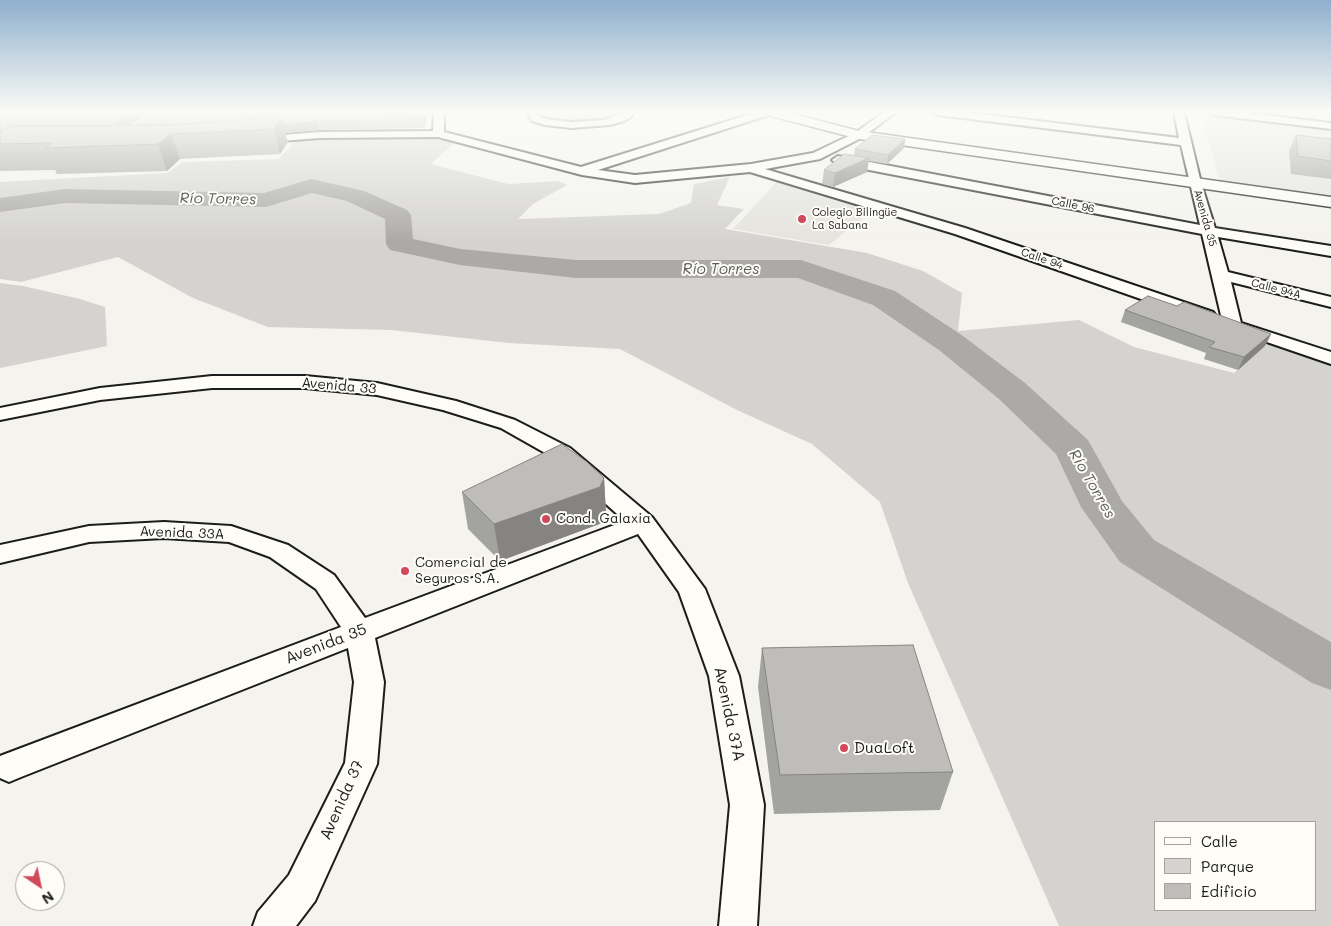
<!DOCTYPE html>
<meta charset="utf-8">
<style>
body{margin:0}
#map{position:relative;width:1331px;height:926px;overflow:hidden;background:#f4f3ee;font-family:Mali,sans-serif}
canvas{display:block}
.legend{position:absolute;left:1154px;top:821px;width:162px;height:90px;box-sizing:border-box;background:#fdfcf7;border:1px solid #a3a29f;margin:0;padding:6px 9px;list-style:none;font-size:15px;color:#1c1c1c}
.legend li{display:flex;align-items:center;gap:10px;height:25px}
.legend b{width:25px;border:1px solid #a3a29f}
.north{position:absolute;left:15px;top:861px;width:50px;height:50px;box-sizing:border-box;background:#fdfcf7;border:1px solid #a3a29f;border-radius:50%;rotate:146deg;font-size:14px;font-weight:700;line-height:20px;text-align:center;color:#1c1c1c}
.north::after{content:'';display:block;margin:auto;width:18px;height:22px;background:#d1495b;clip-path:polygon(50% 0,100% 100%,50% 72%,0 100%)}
</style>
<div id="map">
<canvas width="1331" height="926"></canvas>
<ul class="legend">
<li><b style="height:6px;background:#fdfcf7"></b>Calle</li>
<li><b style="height:14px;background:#d4d3cf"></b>Parque</li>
<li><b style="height:14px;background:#bebdba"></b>Edificio</li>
</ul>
<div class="north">N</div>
</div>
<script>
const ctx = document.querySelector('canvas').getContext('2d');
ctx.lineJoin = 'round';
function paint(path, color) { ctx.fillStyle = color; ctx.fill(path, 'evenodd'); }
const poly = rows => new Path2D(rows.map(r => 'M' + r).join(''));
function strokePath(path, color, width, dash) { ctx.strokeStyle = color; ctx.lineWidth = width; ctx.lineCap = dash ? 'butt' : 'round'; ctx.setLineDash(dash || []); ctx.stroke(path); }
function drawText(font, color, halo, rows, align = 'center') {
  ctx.font = font + ' Mali,sans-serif'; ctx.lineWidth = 4; ctx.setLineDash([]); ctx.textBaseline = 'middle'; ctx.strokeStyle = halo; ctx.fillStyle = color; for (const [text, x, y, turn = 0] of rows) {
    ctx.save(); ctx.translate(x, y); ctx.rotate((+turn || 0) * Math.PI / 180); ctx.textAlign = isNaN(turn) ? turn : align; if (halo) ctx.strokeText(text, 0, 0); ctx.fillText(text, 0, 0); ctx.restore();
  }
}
paint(poly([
 [1202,115,1331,131,1331,198,1220,182],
 [778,180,874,209,829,245,733,229]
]), '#e4e3de');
paint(poly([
 [541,112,620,114,599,121,568,122,549,119,541,115],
 [382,136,433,138,454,143,431,164,508,184,558,181,567,185,533,204,518,219,659,214,691,203,694,184,730,177,717,205,744,209,725,229,867,253,923,271,962,293,958,331,1079,320,1134,347,1234,373,1269,343,1331,365,1331,926,1059,926,908,583,880,502,812,444,737,410,620,349,509,343,391,330,268,327,193,298,118,257,21,282,0,279,0,182,168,173,182,162,278,159,298,139],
 [1155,822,1315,822,1315,910,1155,910],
 [0,283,23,286,80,299,105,307,107,346,0,368]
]), '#d4d3cf');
paint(poly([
 [311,179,364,191,407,210,411,215,413,239,460,249,576,260,801,260,895,291,963,336,1025,383,1088,440,1122,501,1154,540,1331,642,1331,690,1312,683,1120,562,1081,507,1056,454,999,399,939,350,873,305,798,278,576,278,460,265,390,250,386,244,385,219,347,201,312,193,266,207,65,203,0,212,0,198,65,189,264,193,311,179]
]), '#abaaa6');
const street = poly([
 [434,112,444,112,444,132,581,167,757,112,773,112,772,114,598,170,635,175,751,164,813,153,855,133,884,112,896,112,863,137,820,159,765,169,965,228,1213,312,1216,316,1213,320,1207,321,1201,320,955,234,750,172,635,183,582,175,438,137,319,138,257,143,251,140,257,137,319,132,433,131,434,112],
 [527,112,537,112,540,117,546,119,571,122,605,120,624,112,634,112,631,117,624,121,610,125,571,128,545,125,532,121,527,112],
 [933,112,964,112,1179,138,1174,112,1184,112,1201,183,1215,228,1331,246,1331,256,1218,237,1228,272,1331,297,1331,307,1231,282,1241,323,1331,352,1331,364,1226,328,1223,324,1202,234,838,164,832,160,838,156,1200,225,1181,145,938,115,933,112],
 [1209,112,1240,112,1331,123,1331,129,1214,115,1209,112],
 [212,376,305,376,377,383,456,401,515,420,570,448,652,517,705,589,739,676,764,805,757,926,719,926,730,805,709,676,679,592,638,534,375,638,384,682,377,764,315,901,296,926,253,926,258,912,289,875,345,763,354,682,348,648,21,777,9,782,0,778,0,756,341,627,316,589,270,557,229,542,164,538,89,542,0,563,0,545,89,526,164,522,231,526,288,545,334,575,365,618,625,521,554,458,501,428,443,410,377,395,305,388,212,388,100,400,0,420,0,408,100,388,212,376]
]);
const secondary = poly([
 [765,112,786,112,859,131,1331,197,1331,207,859,139,767,115,765,112]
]);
strokePath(street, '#1c1c1c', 4);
strokePath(secondary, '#1c1c1c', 3);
paint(street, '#fdfcf7');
paint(secondary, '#fdfcf7');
paint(poly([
 [0,112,151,112,129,126,429,112,424,128,319,130,285,133,288,142,280,154,180,159,167,171,57,174,55,170,0,171],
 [1296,135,1331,139,1331,179,1291,174,1289,151],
 [905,139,904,148,887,164,869,161,867,172,833,187,822,184,824,170,854,156,855,149],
 [1177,306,1271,334,1265,346,1238,370,1204,359,1206,353,1121,322,1125,310],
 [604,478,606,514,602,523,500,561,468,529,462,492],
 [762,648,953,772,940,810,774,814,758,687]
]), '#a3a3a0');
paint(poly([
 [134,112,151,112,104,141,101,132],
 [425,112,429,112,424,128,423,119],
 [281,117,317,121,319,130,285,133,288,142,280,154,274,129],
 [171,134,180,159,167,171,158,144],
 [905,139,904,148,887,164,888,155],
 [869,158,867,172,833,187,835,173],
 [1271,334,1265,346,1238,370,1244,357],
 [604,478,606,514,602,523,500,561,494,524]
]), '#858482');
const building = poly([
 [0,112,134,112,112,126,12,126,0,132,0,112],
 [155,112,425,112,423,119,317,121,283,124,281,117,171,125,134,126,155,112],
 [281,117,274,129,171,134,158,144,45,148,52,143,0,144,0,132,12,126,171,125,281,117],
 [872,135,905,139,888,155,855,149,872,135],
 [1296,135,1331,139,1331,161,1298,156,1296,135],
 [844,154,869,158,835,173,824,170,844,154],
 [1148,296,1177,306,1184,302,1271,334,1244,357,1209,347,1215,342,1125,310,1148,296],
 [562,444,587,462,604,478,600,487,494,524,462,492,562,444],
 [913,645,953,772,780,775,762,648,913,645]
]);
paint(building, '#bebdba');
strokePath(building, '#858482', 1);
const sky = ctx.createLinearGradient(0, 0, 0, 242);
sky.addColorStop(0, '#8fb0ce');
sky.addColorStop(0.46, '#fafaf7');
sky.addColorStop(1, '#fafaf700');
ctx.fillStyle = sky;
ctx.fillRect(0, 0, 1331, 242);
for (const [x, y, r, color] of [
 [802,219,5,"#d1495b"],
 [546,519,5,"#d1495b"],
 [405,571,5,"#d1495b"],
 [844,748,5,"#d1495b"]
]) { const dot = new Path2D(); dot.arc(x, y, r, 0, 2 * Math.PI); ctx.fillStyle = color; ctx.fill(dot); strokePath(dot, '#fdfcf7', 2); }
drawText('11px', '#1c1c1c', '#fdfcf7', [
 ["Calle 96",1073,205,11],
 ["Avenida 35",1205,218,74],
 ["Calle 94",1042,259,19],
 ["Calle 94A",1276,289,14]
]);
drawText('11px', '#1c1c1c', '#fdfcf7', [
 ["Colegio Bilingüe",812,213],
 ["La Sabana",812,226]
], 'left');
drawText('14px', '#1c1c1c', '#fdfcf7', [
 ["Avenida 33",339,386,5],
 ["Avenida 33A",182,533,2]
]);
drawText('14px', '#1c1c1c', '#fdfcf7', [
 ["Cond. Galaxia",556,519],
 ["Comercial de",415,563],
 ["Seguros S.A.",415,579]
], 'left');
drawText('italic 15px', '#5c5c5a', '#fdfcf7', [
 ["Río Torres",218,199,1],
 ["Río Torres",721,269],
 ["Río Torres",1092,484,60]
]);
drawText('16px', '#1c1c1c', '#fdfcf7', [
 ["Avenida 35",326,644,-21],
 ["Avenida 37A",729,714,78],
 ["Avenida 37",342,800,-66]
]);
drawText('16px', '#1c1c1c', '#fdfcf7', [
 ["DuaLoft",854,748]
], 'left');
</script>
